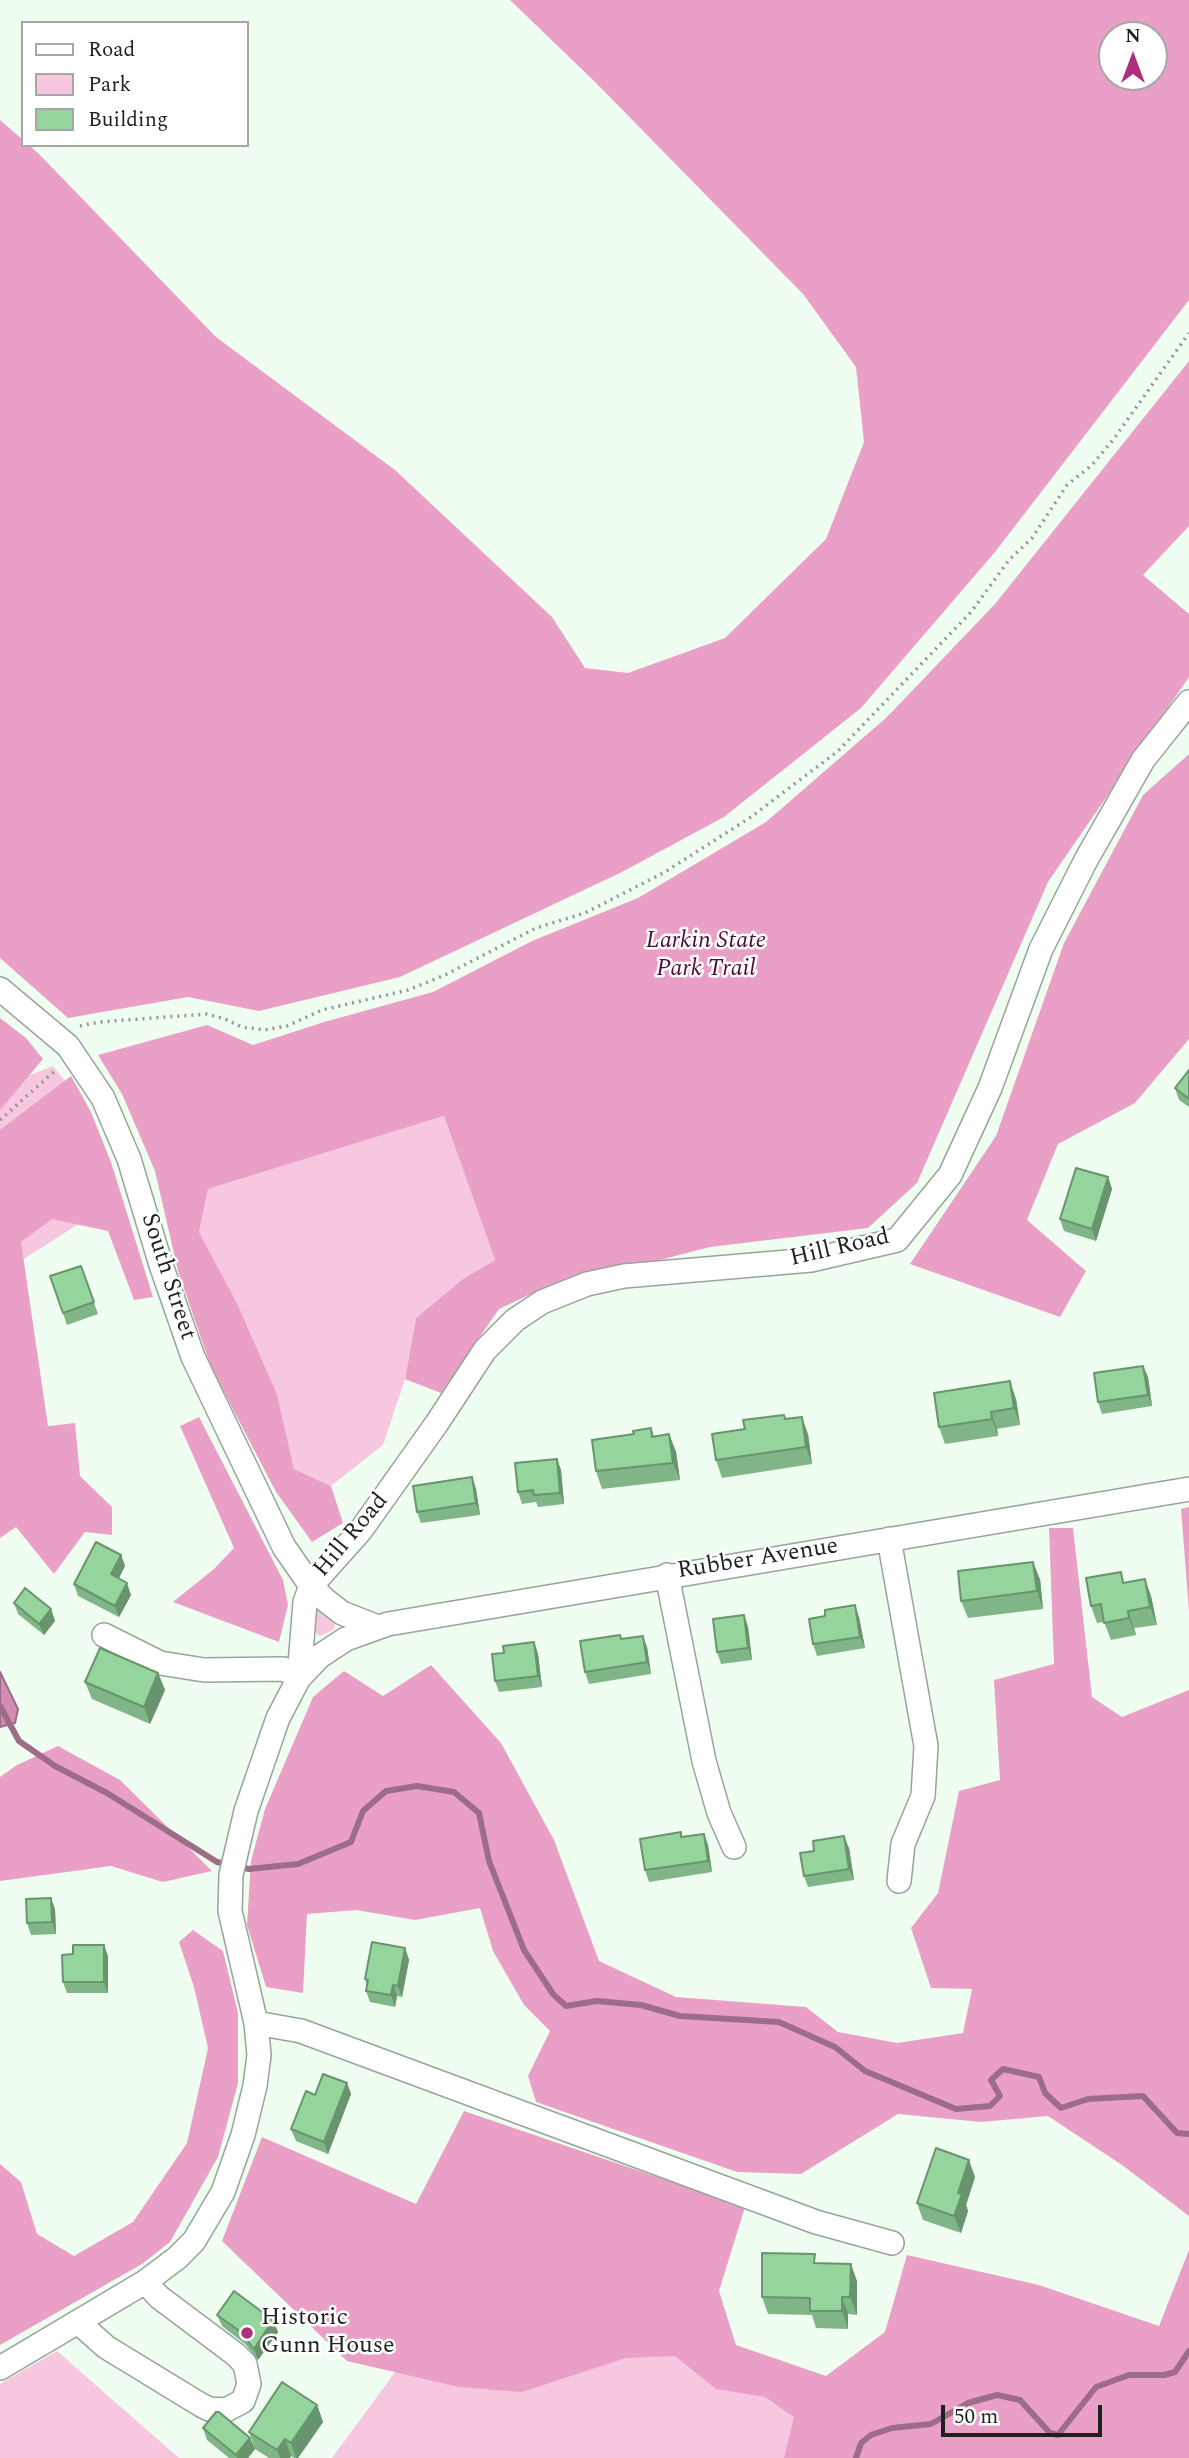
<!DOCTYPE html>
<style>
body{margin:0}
#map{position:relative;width:1189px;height:2458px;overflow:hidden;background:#f0fdf1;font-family:Spectral,serif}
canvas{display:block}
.legend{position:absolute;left:21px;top:21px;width:228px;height:126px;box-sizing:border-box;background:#fff;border:2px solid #a5a7a5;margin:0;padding:9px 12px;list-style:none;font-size:21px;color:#1d221e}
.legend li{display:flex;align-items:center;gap:14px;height:35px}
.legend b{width:35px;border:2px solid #a5a7a5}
.north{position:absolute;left:1098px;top:21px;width:70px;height:70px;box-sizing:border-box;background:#fff;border:2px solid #a5a7a5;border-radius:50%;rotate:0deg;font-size:19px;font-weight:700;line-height:28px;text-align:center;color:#1d221e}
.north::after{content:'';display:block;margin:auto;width:24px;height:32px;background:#ad2e7d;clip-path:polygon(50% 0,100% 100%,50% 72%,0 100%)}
.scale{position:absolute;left:941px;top:2405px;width:161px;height:32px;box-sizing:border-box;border:4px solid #1d221e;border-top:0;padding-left:9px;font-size:21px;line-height:24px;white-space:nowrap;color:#1d221e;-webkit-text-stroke:5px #fff;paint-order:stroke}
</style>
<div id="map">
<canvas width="1189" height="2458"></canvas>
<ul class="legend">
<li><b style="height:9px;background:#fff"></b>Road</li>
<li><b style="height:19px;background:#f7c7df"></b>Park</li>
<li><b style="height:19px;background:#95d49d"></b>Building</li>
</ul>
<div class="north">N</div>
<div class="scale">50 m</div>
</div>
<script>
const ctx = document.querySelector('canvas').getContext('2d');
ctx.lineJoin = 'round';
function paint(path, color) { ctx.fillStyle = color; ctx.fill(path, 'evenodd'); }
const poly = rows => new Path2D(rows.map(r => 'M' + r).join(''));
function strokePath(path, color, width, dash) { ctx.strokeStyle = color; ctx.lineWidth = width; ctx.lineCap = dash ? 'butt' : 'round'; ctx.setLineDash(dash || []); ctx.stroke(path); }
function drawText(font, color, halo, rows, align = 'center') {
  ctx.font = font + ' Spectral,serif'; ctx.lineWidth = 5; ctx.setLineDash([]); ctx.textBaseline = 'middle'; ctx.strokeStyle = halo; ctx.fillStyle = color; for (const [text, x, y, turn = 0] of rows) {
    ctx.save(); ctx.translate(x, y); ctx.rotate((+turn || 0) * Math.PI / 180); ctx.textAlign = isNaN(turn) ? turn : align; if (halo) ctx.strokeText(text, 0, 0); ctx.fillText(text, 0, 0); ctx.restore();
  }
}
paint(poly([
 [53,1066,68,1085,116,1204,74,1227,0,1274,0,1087],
 [444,1116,495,1260,463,1279,416,1318,405,1379,383,1445,331,1486,294,1469,277,1394,237,1303,199,1232,208,1189],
 [317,1610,334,1623,335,1627,333,1630,320,1636,312,1630,314,1612],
 [473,2266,1010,2458,332,2458],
 [57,2351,179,2458,0,2458,0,2384]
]), '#f7c7df');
paint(poly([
 [510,0,1189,0,1189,300,995,552,861,708,724,817,622,872,400,977,259,1011,188,997,68,1018,0,958,0,120,23,140,23,145,29,145,39,154,216,337,395,470,552,617,585,668,628,673,725,638,826,539,864,442,856,367,803,294,596,83],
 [1112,35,1154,35,1154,77,1112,77],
 [1189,361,1189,526,1143,575,1189,614,1189,677,1048,882,917,1183,868,1228,710,1247,533,1293,499,1309,441,1393,405,1379,416,1318,463,1279,495,1260,444,1116,208,1189,199,1232,237,1303,277,1394,294,1469,331,1486,343,1523,312,1542,276,1492,211,1367,178,1271,155,1171,122,1094,98,1055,207,1025,253,1045,324,1022,433,992,532,941,638,898,766,822,887,717,995,604],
 [1189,754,1189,1039,1135,1103,1058,1144,1027,1220,1086,1271,1060,1317,910,1264,996,1136,1064,943,1143,795],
 [0,1018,26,1038,43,1059,0,1110],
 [71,1076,91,1112,111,1162,153,1297,134,1300,108,1231,52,1219,21,1242,48,1426,75,1423,80,1476,112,1507,112,1535,85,1532,54,1574,16,1527,0,1538,0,1130],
 [199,1417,283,1580,288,1605,279,1642,173,1602,214,1569,234,1548,180,1426],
 [1189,1507,1189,1612,1181,1509],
 [1049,1528,1073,1528,1092,1697,1122,1717,1189,1690,1189,2216,1122,2165,1048,2116,981,2122,898,2114,801,2174,737,2172,536,2102,528,2076,550,2031,524,2005,493,1951,480,1908,415,1920,356,1910,307,1914,303,1993,266,1987,247,1925,251,1861,265,1809,313,1697,344,1671,383,1696,431,1665,501,1743,554,1840,599,1961,676,1997,806,2007,838,2032,897,2043,963,2033,972,1989,931,1988,911,1928,938,1893,959,1791,1000,1780,994,1680,1054,1664],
 [58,1746,120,1780,212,1871,163,1882,111,1866,0,1881,0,1777,17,1765],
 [193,1930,223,1951,238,2013,238,2083,218,2157,170,2242,142,2264,0,2345,0,2164,21,2182,37,2234,74,2256,133,2222,187,2143,208,2048,194,1987,179,1942],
 [464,2111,745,2207,719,2291,736,2345,826,2376,885,2332,907,2255,1039,2285,1159,2326,1189,2250,1189,2458,784,2458,794,2417,765,2397,716,2389,675,2356,626,2358,522,2392,459,2387,347,2361,222,2241,262,2137,416,2204]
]), '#eaa0c6');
const water = poly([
 [0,1672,18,1709,15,1723,0,1727,0,1672]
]);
paint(water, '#d48cb2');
strokePath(water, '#9d6c86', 2);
strokePath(poly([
 [0,1706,19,1741,55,1766,107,1793,217,1862,249,1869,298,1864,351,1842,363,1811,386,1791,417,1786,454,1792,479,1813,489,1861,524,1950,553,1994,566,2006,597,2001,641,2005,680,2016,779,2022,835,2047,865,2071,956,2109,990,2106,1000,2096,991,2080,1003,2069,1039,2077,1045,2093,1061,2108,1088,2099,1143,2096,1177,2133,1189,2134],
 [856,2458,861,2443,871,2435,892,2428,931,2424,968,2403,997,2395,1020,2400,1050,2433,1058,2435,1096,2387,1129,2375,1164,2375,1175,2372,1189,2351]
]), '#9d6c86', 6);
const minor = poly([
 [0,989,68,1046,103,1098,129,1159,161,1265,193,1357,284,1547,311,1586,324,1599,342,1613,378,1627],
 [889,1539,926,1746,923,1796,903,1844,899,1881],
 [667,1575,704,1761,719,1813,734,1847],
 [104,1635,160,1663,204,1670,284,1669,299,1678,305,1602,311,1586,361,1530,437,1423,485,1350,515,1320,542,1302,587,1284,624,1276,811,1260,897,1240,950,1175,990,1088,1041,949,1086,860,1143,760,1189,702],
 [256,2023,301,2031,816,2222,892,2243],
 [78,2322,106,2347,201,2405,209,2409,226,2410,243,2401,249,2384,245,2364,235,2354,159,2297,145,2282],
 [0,2368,145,2282,177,2258,194,2241,223,2192,243,2135,255,2086,259,2055,256,2023,230,1911,231,1875,246,1811,278,1718,299,1678,320,1656,346,1639,388,1624,1189,1489]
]);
strokePath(minor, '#98a49a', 26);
strokePath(poly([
 [80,1026,99,1022,207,1014,225,1019,242,1027,264,1030,287,1026,322,1010,408,990,445,975,536,928,585,913,665,872,751,817,838,751,971,612,1009,560,1032,538,1067,485,1092,465,1113,440,1189,333],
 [0,1120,57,1069]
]), '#8f9990', 3.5, [2, 5]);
strokePath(minor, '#fff', 23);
paint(poly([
 [1189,1070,1189,1107,1179,1100,1175,1088],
 [1108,1177,1112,1189,1096,1241,1064,1231,1060,1219],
 [81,1266,98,1314,67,1325,50,1276],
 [1143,1366,1148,1377,1152,1406,1102,1414,1098,1402],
 [1016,1399,1020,1425,997,1429,998,1436,945,1444,939,1427],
 [784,1415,785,1419,808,1434,812,1464,722,1478,716,1460,745,1429],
 [651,1428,654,1436,669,1434,676,1452,680,1480,602,1489,596,1471,634,1434],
 [557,1459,561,1470,564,1504,538,1507,536,1502,522,1504,518,1492],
 [472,1477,476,1489,480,1515,421,1523,417,1512],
 [121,1555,125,1566,118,1579,131,1595,119,1617,78,1596,74,1584],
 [1040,1579,1043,1609,968,1618,961,1601],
 [1125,1582,1151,1596,1157,1625,1134,1628,1136,1635,1111,1640,1104,1622,1097,1623,1091,1606],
 [14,1603,51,1609,55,1621,44,1635,18,1614],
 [744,1615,748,1627,752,1660,721,1664,717,1652],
 [859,1617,865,1648,817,1656,813,1644],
 [534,1642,538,1654,542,1687,499,1692,495,1681],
 [647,1647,651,1674,589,1684,585,1672],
 [158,1673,165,1690,150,1724,92,1699,85,1682],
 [681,1832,682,1837,704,1834,708,1845,712,1872,649,1882,645,1870],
 [849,1848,854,1880,808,1887,804,1876],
 [55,1909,56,1934,31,1935,27,1923],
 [405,1948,409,1960,402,1997,397,1996,395,2007,370,2002,366,1991,367,1986,365,1979],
 [73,1954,108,1956,108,1993,67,1993,63,1982],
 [347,2083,351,2094,328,2154,296,2141,291,2129,315,2095],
 [975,2177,966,2205,968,2211,961,2233,923,2220,917,2203],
 [818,2263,857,2281,857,2315,848,2314,848,2329,816,2328,812,2315,768,2314,762,2297],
 [217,2315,273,2320,278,2332,258,2360,245,2344,222,2326],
 [317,2405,323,2422,298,2458,294,2458,291,2456,290,2458,269,2458,255,2449,249,2432],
 [203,2428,250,2438,255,2449,248,2458,229,2458,207,2440]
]), '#80b687');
paint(poly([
 [1108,1177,1112,1189,1096,1241,1092,1229],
 [1143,1366,1148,1377,1152,1406,1148,1395],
 [1010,1381,1016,1399,1020,1425,1014,1408],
 [991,1412,997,1429,998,1436,992,1419],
 [802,1417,808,1434,812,1464,806,1447],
 [669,1434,676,1452,680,1480,673,1463],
 [557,1459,561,1470,564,1504,560,1493],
 [472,1477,476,1489,480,1515,476,1503],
 [121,1555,125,1566,115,1586,111,1574],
 [1033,1562,1040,1579,1043,1609,1037,1591],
 [1145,1579,1151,1596,1157,1625,1150,1607],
 [127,1583,131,1595,119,1617,115,1606],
 [855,1605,859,1617,865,1648,860,1637],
 [51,1609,55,1621,44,1635,39,1624],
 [1128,1611,1134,1628,1136,1635,1129,1618],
 [744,1615,748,1627,752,1660,748,1648],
 [643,1636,647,1647,651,1674,647,1662],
 [534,1642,538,1654,542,1687,538,1676],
 [158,1673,165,1690,150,1724,144,1707],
 [704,1834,708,1845,712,1872,708,1861],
 [844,1836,849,1848,854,1880,849,1869],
 [51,1898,55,1909,56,1934,52,1922],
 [104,1945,108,1956,108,1993,104,1982],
 [405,1948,409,1960,402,1997,398,1986],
 [393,1985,397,1996,395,2007,391,1995],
 [347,2083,351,2094,328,2154,324,2142],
 [969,2160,975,2177,966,2205,968,2211,961,2233,954,2216,958,2193],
 [851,2264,857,2281,857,2315,850,2297],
 [842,2297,848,2314,848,2329,842,2311],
 [273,2320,278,2332,258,2360,254,2349],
 [317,2405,323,2422,298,2458,296,2458,291,2443],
 [250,2438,255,2449,248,2458,237,2458,236,2455],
 [285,2439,291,2456,290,2458,280,2458,277,2450]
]), '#68946e');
const building = poly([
 [1189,1070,1189,1099,1175,1088,1189,1070],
 [1076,1168,1108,1177,1092,1229,1060,1219,1076,1168],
 [81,1266,94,1302,63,1313,50,1276,81,1266],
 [1143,1366,1148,1395,1098,1402,1094,1373,1143,1366],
 [1010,1381,1014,1408,991,1412,992,1419,939,1427,934,1393,1010,1381],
 [784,1415,785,1419,802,1417,806,1447,716,1460,712,1434,745,1429,743,1420,784,1415],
 [651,1428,652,1437,669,1434,673,1463,596,1471,592,1440,634,1434,633,1431,651,1428],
 [557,1459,560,1493,534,1495,533,1490,518,1492,515,1463,557,1459],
 [472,1477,476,1503,417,1512,413,1486,472,1477],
 [96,1542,121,1555,111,1574,127,1583,115,1606,74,1584,96,1542],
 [1033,1562,1037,1591,961,1601,958,1571,1033,1562],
 [1121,1572,1123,1583,1145,1579,1150,1607,1128,1611,1129,1618,1104,1623,1101,1604,1091,1606,1086,1578,1121,1572],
 [25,1588,51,1609,39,1624,14,1603,25,1588],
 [855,1605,860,1637,813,1644,809,1619,825,1616,825,1610,855,1605],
 [744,1615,748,1648,717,1652,713,1619,744,1615],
 [620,1635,621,1639,643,1636,647,1662,585,1672,580,1641,620,1635],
 [534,1642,538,1676,495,1681,492,1654,504,1653,503,1646,534,1642],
 [100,1648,158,1673,144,1707,85,1682,100,1648],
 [681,1832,681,1837,704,1834,708,1861,645,1870,640,1839,681,1832],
 [844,1836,849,1869,804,1876,800,1853,814,1851,813,1841,844,1836],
 [51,1898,52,1922,27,1923,26,1899,51,1898],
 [372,1942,405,1948,398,1986,393,1985,391,1995,366,1991,368,1980,365,1979,372,1942],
 [73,1945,104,1945,104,1982,63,1982,62,1955,73,1954,73,1945],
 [323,2074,347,2083,324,2142,291,2129,306,2091,315,2095,323,2074],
 [936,2148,969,2160,958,2193,962,2194,954,2216,917,2203,936,2148],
 [762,2253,815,2254,814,2263,851,2264,850,2297,842,2297,842,2311,810,2311,810,2298,762,2297,762,2253],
 [234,2291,273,2320,254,2349,241,2332,217,2315,234,2291],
 [282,2382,317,2405,291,2443,285,2439,277,2450,249,2432,282,2382],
 [216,2412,219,2412,250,2438,236,2455,203,2428,216,2412]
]);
paint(building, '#95d49d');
strokePath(building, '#68946e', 2);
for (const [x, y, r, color] of [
 [247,2333,7,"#ad2e7d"]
]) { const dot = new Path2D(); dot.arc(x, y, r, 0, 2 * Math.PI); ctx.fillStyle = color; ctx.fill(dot); strokePath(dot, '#fff', 2.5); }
drawText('italic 24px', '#4e0e36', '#fff', [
 ["Larkin State",706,942],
 ["Park Trail",706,970]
]);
drawText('24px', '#1d221e', '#fff', [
 ["Hill Road",840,1249,-13],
 ["South Street",167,1277,72],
 ["Hill Road",352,1536,-50],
 ["Rubber Avenue",758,1560,-9]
]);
drawText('24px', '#1d221e', '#fff', [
 ["Historic",261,2319],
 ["Gunn House",261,2347]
], 'left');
</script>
